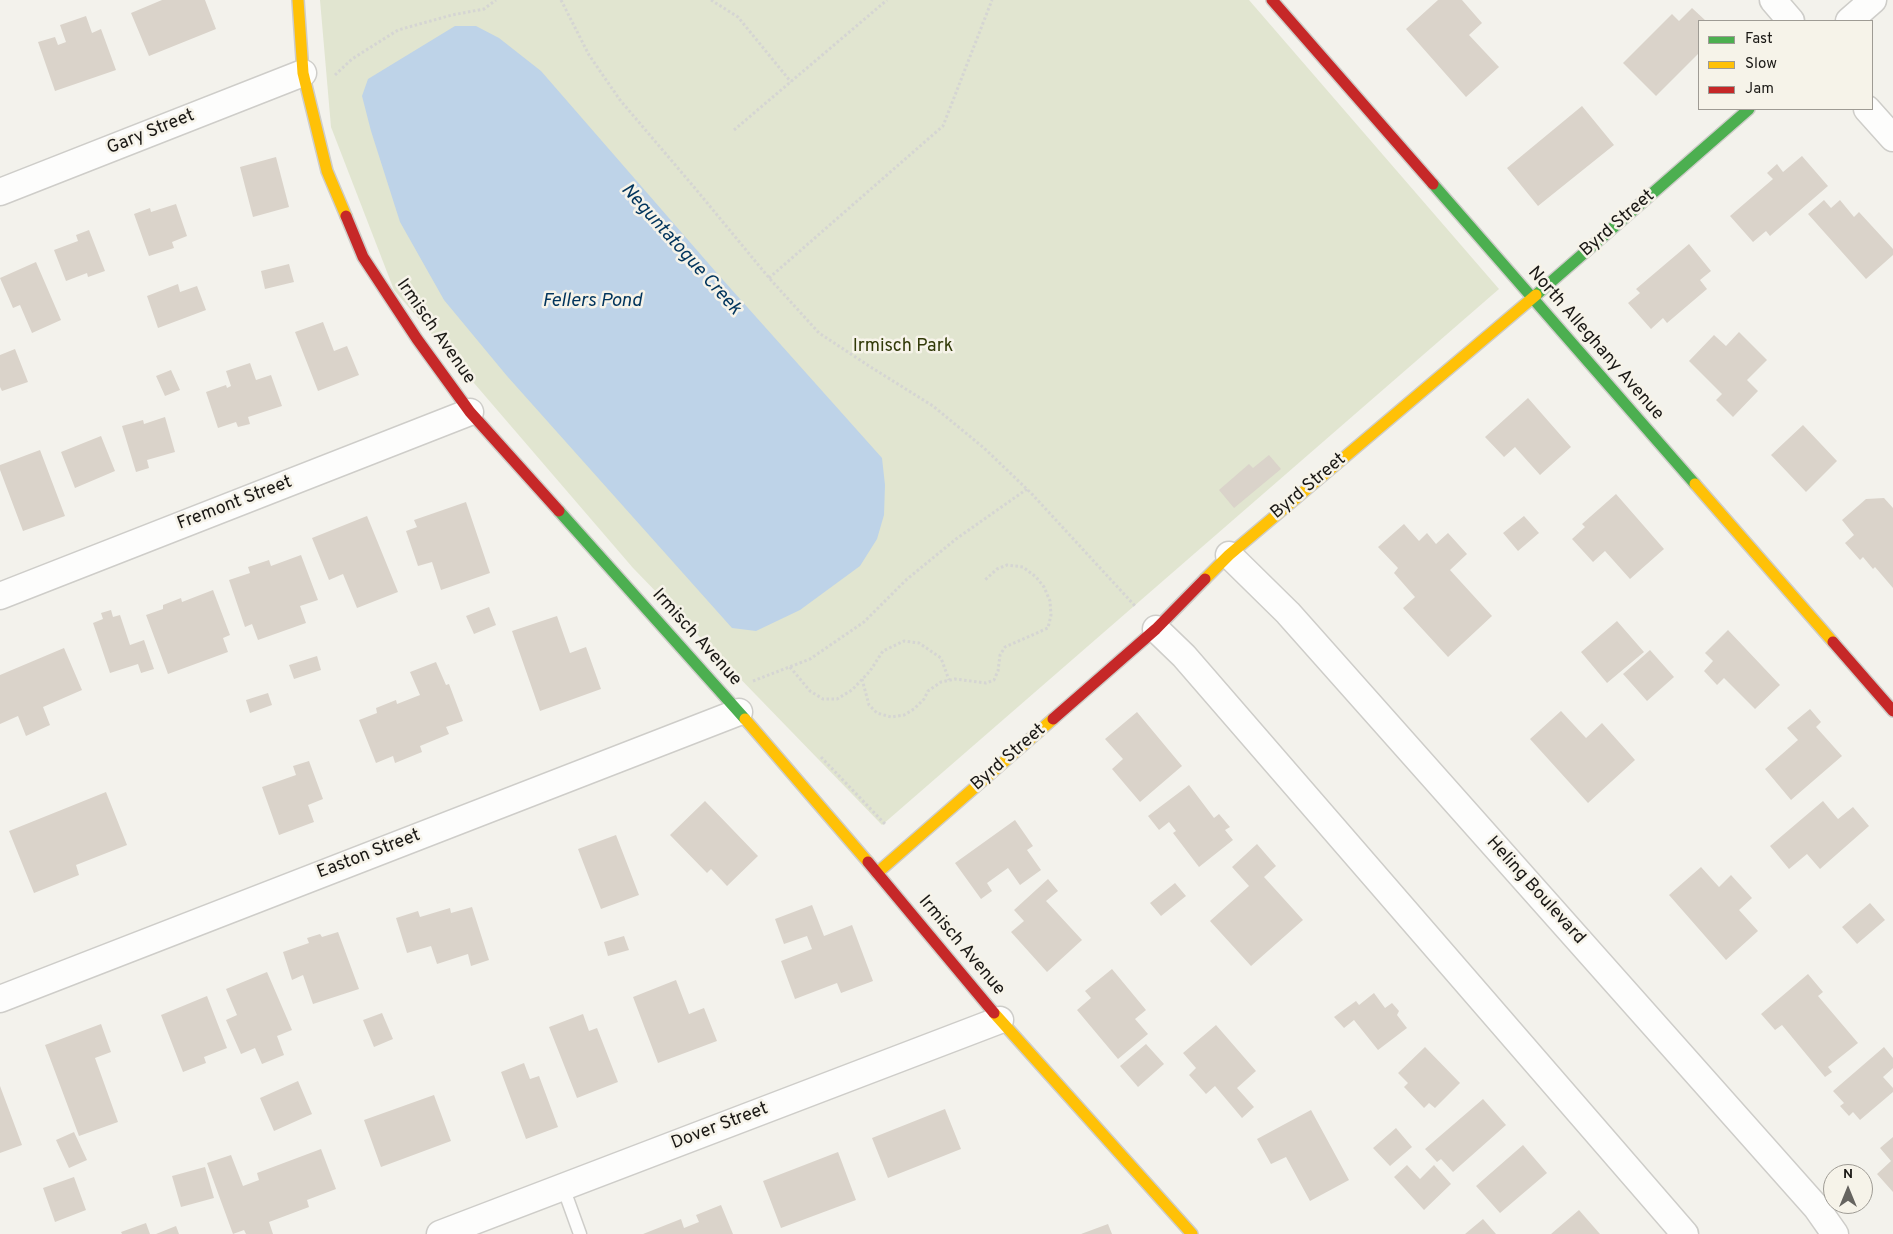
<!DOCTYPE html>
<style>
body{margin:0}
#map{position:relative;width:1893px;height:1234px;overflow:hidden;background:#f3f2ec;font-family:Overpass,sans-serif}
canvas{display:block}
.legend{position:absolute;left:1698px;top:20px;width:175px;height:90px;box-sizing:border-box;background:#f6f3e9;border:1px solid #9e9b94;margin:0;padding:6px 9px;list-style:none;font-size:15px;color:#1a1815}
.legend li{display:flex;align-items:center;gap:10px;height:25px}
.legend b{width:25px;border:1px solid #9e9b94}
.north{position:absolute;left:1823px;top:1164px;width:50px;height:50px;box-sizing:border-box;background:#f6f3e9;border:1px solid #9e9b94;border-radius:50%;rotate:0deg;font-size:14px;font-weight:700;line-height:20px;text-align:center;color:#1a1815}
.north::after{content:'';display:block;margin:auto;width:18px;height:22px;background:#666460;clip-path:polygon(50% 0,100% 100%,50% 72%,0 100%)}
</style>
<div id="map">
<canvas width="1893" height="1234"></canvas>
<ul class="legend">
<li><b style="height:6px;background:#4caf50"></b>Fast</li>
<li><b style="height:6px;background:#ffc107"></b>Slow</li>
<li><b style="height:6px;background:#c62828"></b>Jam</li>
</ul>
<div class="north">N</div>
</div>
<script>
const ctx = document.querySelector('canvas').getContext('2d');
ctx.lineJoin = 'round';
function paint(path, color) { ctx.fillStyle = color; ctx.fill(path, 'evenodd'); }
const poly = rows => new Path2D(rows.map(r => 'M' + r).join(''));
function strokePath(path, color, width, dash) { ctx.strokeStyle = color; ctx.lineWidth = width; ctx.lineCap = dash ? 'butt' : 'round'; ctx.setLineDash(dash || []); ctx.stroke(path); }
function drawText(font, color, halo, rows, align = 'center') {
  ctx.font = font + ' Overpass,sans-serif'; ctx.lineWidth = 5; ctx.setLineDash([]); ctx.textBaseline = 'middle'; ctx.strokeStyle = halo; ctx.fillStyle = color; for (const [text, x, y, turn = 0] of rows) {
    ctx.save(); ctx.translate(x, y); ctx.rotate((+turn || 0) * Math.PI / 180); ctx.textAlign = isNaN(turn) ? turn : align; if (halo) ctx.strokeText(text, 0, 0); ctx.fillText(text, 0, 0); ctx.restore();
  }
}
paint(poly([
 [320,0,1249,0,1499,289,882,825,633,568,394,290,331,127]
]), '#e1e5d0');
paint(poly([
 [455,26,476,26,499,38,541,71,715,271,882,458,885,485,884,515,877,539,860,566,800,610,756,631,732,628,507,376,444,300,400,222,371,131,362,96,368,79]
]), '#bed3e8');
paint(poly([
 [162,0,205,0,216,29,149,56,131,13],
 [1438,0,1462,0,1482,23,1469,35,1499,67,1466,97,1406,29],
 [1692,8,1706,21,1699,21,1699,53,1656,96,1623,63,1672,14,1679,21],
 [86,16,92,33,101,29,116,70,55,91,38,42,55,37,58,45,66,42,60,25],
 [1582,106,1614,145,1538,206,1507,168],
 [1802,156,1828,186,1770,236,1766,231,1753,242,1730,216,1773,179,1767,173,1777,164,1783,172],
 [276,157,289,207,253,217,240,167],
 [1824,200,1831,208,1840,200,1854,217,1859,212,1893,249,1893,255,1866,279,1808,214],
 [176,204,187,236,172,242,174,248,149,256,134,214,150,208,151,212],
 [89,230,105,271,88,277,87,273,66,281,54,250,78,241,76,235],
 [1689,244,1711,271,1700,280,1707,289,1667,323,1663,318,1651,329,1628,303,1640,293,1636,289],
 [36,262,61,320,32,333,20,305,13,308,0,278],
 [289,264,294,282,265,289,261,271],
 [178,284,180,292,197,286,206,310,158,328,147,296],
 [323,322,334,351,347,346,359,375,318,391,295,332],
 [1739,332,1767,360,1747,380,1758,391,1733,417,1716,400,1722,394,1689,361,1714,335,1726,346],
 [15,349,28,382,2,391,0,387,0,355],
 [250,363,256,380,271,375,282,406,248,417,250,424,238,427,236,422,218,428,206,392,226,385,227,388,231,386,226,371],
 [171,370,180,390,165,396,156,376],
 [1528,398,1571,447,1540,475,1515,447,1504,457,1485,437],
 [165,417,175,452,147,460,149,468,136,472,122,426,143,420,144,424],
 [1803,425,1837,461,1806,492,1771,455],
 [101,436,115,471,75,488,61,452],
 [40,450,65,516,23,531,0,470,0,465],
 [1269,455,1281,469,1234,508,1219,490,1249,464,1253,468],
 [1616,494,1664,549,1630,579,1605,551,1593,562,1572,539,1585,527,1582,524],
 [1884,498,1893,508,1893,588,1875,567,1873,569,1863,557,1860,560,1845,543,1854,535,1842,520,1866,499],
 [466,502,490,573,441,590,432,562,418,566,406,531,417,527,414,520],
 [367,516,398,592,357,608,343,574,329,580,312,538],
 [1524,516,1539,533,1518,551,1503,533],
 [1404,524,1419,541,1427,533,1436,544,1448,533,1467,554,1450,570,1492,616,1448,657,1403,608,1415,597,1394,573,1398,568,1378,547],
 [301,555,318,600,300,606,306,623,258,640,252,624,245,627,229,580,250,573,248,567,269,560,271,566],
 [213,590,230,635,223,638,228,652,168,674,146,615,163,609,163,605,181,598,182,602],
 [489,607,496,625,474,634,466,616],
 [111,610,113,617,120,615,130,645,144,640,154,669,141,673,138,664,110,673,93,623,103,619,101,613],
 [557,616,570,653,586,647,601,689,540,711,512,631],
 [1617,621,1644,652,1607,683,1581,652],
 [1728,630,1780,685,1755,709,1724,678,1717,685,1704,671,1713,661,1705,653],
 [64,648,82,690,43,707,50,725,26,736,18,716,0,724,0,675],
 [1650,650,1674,677,1647,701,1623,674],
 [317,656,321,670,294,679,289,665],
 [436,662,446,685,449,684,463,721,446,727,449,734,420,746,422,752,395,763,393,756,376,763,359,720,377,713,376,708,396,700,397,704,420,695,410,672],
 [268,693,272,705,250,713,246,700],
 [1810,709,1821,722,1816,727,1842,756,1791,800,1765,769,1798,740,1787,728],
 [1561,711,1586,738,1602,723,1635,760,1588,803,1530,739],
 [1137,712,1182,766,1140,802,1112,769,1123,759,1105,739],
 [309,761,323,799,308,805,314,822,279,835,262,787,296,775,293,766],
 [1189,785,1214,818,1219,814,1230,827,1225,830,1233,840,1199,867,1173,833,1176,831,1169,822,1159,830,1148,816],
 [106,792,127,845,76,865,79,875,34,893,9,831],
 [705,801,758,856,727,886,711,869,707,873,670,835],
 [1823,801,1838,819,1853,807,1869,826,1820,869,1807,854,1789,869,1770,846],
 [1015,820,1033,846,1027,850,1041,870,1020,885,1008,868,987,883,992,891,981,899,955,863],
 [616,835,639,895,601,909,578,849],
 [1257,844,1276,866,1264,877,1303,920,1251,966,1210,921,1249,886,1232,867],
 [1701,867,1719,887,1731,875,1752,898,1739,910,1758,931,1726,960,1669,895],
 [1048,879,1058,891,1046,901,1082,940,1047,972,1011,932,1024,921,1014,910],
 [1175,883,1186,896,1161,916,1150,903],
 [1870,903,1885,920,1857,944,1842,927],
 [812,905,824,936,852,925,873,981,841,993,837,983,795,999,781,961,812,949,807,936,784,944,775,919],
 [472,907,489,960,471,966,468,954,437,964,431,946,407,953,396,918,418,911,420,917,450,908,451,913],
 [338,932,359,989,313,1004,303,975,292,980,283,952,309,943,307,938,320,934,322,937],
 [624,936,629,950,608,956,604,942],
 [1112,969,1146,1010,1135,1019,1148,1034,1118,1059,1077,1010,1091,998,1085,991],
 [267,972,292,1030,277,1036,284,1055,262,1064,255,1048,241,1054,226,1020,237,1015,226,989],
 [1808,974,1823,992,1818,996,1858,1043,1828,1067,1832,1072,1825,1077,1782,1025,1775,1030,1761,1014],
 [676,980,689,1014,704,1008,717,1041,658,1063,633,997],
 [1374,993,1385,1008,1392,1003,1399,1011,1397,1015,1407,1028,1378,1050,1354,1020,1344,1028,1334,1017,1356,1001,1359,1005],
 [207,996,227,1048,204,1057,206,1063,183,1072,161,1015],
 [382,1013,393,1039,374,1047,363,1020],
 [583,1014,589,1031,597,1028,618,1082,577,1098,549,1027],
 [101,1024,111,1052,95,1058,118,1122,79,1136,45,1045],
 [1216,1025,1256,1071,1237,1088,1254,1107,1242,1118,1215,1086,1206,1094,1189,1075,1196,1068,1183,1053],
 [1146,1044,1164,1064,1138,1087,1120,1066],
 [1425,1047,1460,1083,1435,1108,1429,1103,1424,1108,1404,1087,1408,1083,1398,1073],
 [1884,1047,1893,1058,1893,1068,1883,1077,1893,1088,1893,1092,1860,1120,1853,1112,1849,1116,1840,1106,1844,1103,1833,1091],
 [524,1063,530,1079,539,1076,558,1127,526,1139,501,1072],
 [298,1081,312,1114,274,1131,260,1098],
 [0,1086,22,1145,0,1153],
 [434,1095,451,1141,381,1167,364,1120],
 [1483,1099,1506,1125,1453,1172,1441,1159,1437,1162,1425,1149],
 [945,1109,961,1149,888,1178,872,1138],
 [1311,1110,1349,1180,1310,1201,1286,1157,1271,1164,1257,1139],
 [1396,1128,1412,1147,1390,1166,1373,1148],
 [74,1132,87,1160,69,1168,56,1140],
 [1893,1137,1893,1192,1877,1174,1891,1161,1880,1148],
 [1523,1145,1547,1173,1500,1213,1476,1186],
 [321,1149,336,1189,307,1200,309,1207,269,1222,273,1234,246,1234,244,1230,233,1234,207,1163,231,1155,243,1186,259,1180,257,1173],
 [838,1152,856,1200,781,1228,763,1181],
 [1407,1165,1420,1179,1434,1165,1451,1184,1424,1210,1394,1177],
 [205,1167,214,1198,181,1207,172,1176],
 [74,1177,86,1210,55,1222,43,1188],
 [721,1205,733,1234,643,1234,681,1219,684,1228,699,1222,696,1215],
 [1579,1210,1600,1234,1551,1234],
 [1483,1219,1496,1234,1465,1234],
 [146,1223,150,1234,122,1234,121,1232],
 [1108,1224,1112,1234,1081,1234],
 [176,1226,179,1234,156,1234]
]), '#dad3ca');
const lane = poly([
 [563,1187,580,1234]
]);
const street = poly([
 [1773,0,1791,21],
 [1849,21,1873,0],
 [1867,109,1893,138],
 [0,192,303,73],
 [1229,555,1288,613,1816,1207,1835,1234],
 [0,596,470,412],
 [1156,629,1184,656,1685,1234],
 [0,999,739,712],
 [440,1234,1000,1020]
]);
const fast = poly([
 [1433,184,1695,484],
 [1536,295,1749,109],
 [559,511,745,719]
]);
const slow = poly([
 [298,0,303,73,327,171,346,216],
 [1695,484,1833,642],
 [1205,579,1229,555,1536,295],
 [745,719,868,862],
 [877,873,1053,719],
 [994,1013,1192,1234]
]);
const jam = poly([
 [1272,0,1433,184],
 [346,216,363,257,417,339,470,412,559,511],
 [1833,642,1893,711],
 [1053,719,1156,629,1205,579],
 [868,862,994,1013]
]);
strokePath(lane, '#cecdc9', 15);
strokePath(street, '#cecdc9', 29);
strokePath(fast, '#cecdc9', 14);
strokePath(slow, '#cecdc9', 14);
strokePath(jam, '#cecdc9', 14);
strokePath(poly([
 [561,0,589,55,620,100,694,187,770,279,819,333,869,366,933,406,984,448,1031,493,1136,607],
 [711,0,738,17,791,82],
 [335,75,352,59,398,30,452,15,484,9,496,0],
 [734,130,887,0],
 [769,278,943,126,992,0],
 [790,667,810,691,823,699,837,699,852,690,870,671,883,651,904,641,919,643,941,658,949,680],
 [862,679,869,705,877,713,891,717,904,715,914,709,924,699,928,691,941,682,955,679,986,683,994,680,998,671,1000,655,1005,647,1048,628,1051,615,1050,601,1044,587,1036,577,1023,567,1007,565,997,569,985,580],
 [753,681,810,659,864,622,906,580,956,539,1027,489],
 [821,757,886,825]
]), '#d5d5d3', 3, [2.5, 2.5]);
strokePath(lane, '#fdfdfc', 12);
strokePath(street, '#fdfdfc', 26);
strokePath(fast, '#4caf50', 11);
strokePath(slow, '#ffc107', 11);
strokePath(jam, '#c62828', 11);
drawText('18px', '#1a1815', '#f6f3e9', [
 ["Gary Street",151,133,-22],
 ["Byrd Street",1618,224,-41],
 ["Irmisch Avenue",435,332,55],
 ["North Alleghany Avenue",1595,344,49],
 ["Byrd Street",1309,487,-40],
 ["Fremont Street",235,504,-21],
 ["Irmisch Avenue",696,638,48],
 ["Byrd Street",1009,758,-41],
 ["Easton Street",369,855,-21],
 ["Heling Boulevard",1535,891,48],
 ["Irmisch Avenue",961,946,50],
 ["Dover Street",720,1127,-21]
]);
drawText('18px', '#323a09', '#f6f3e9', [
 ["Irmisch Park",903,347]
]);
drawText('italic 19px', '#01345c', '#f6f3e9', [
 ["Neguntatogue Creek",680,250,48],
 ["Fellers Pond",592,302]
]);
</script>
